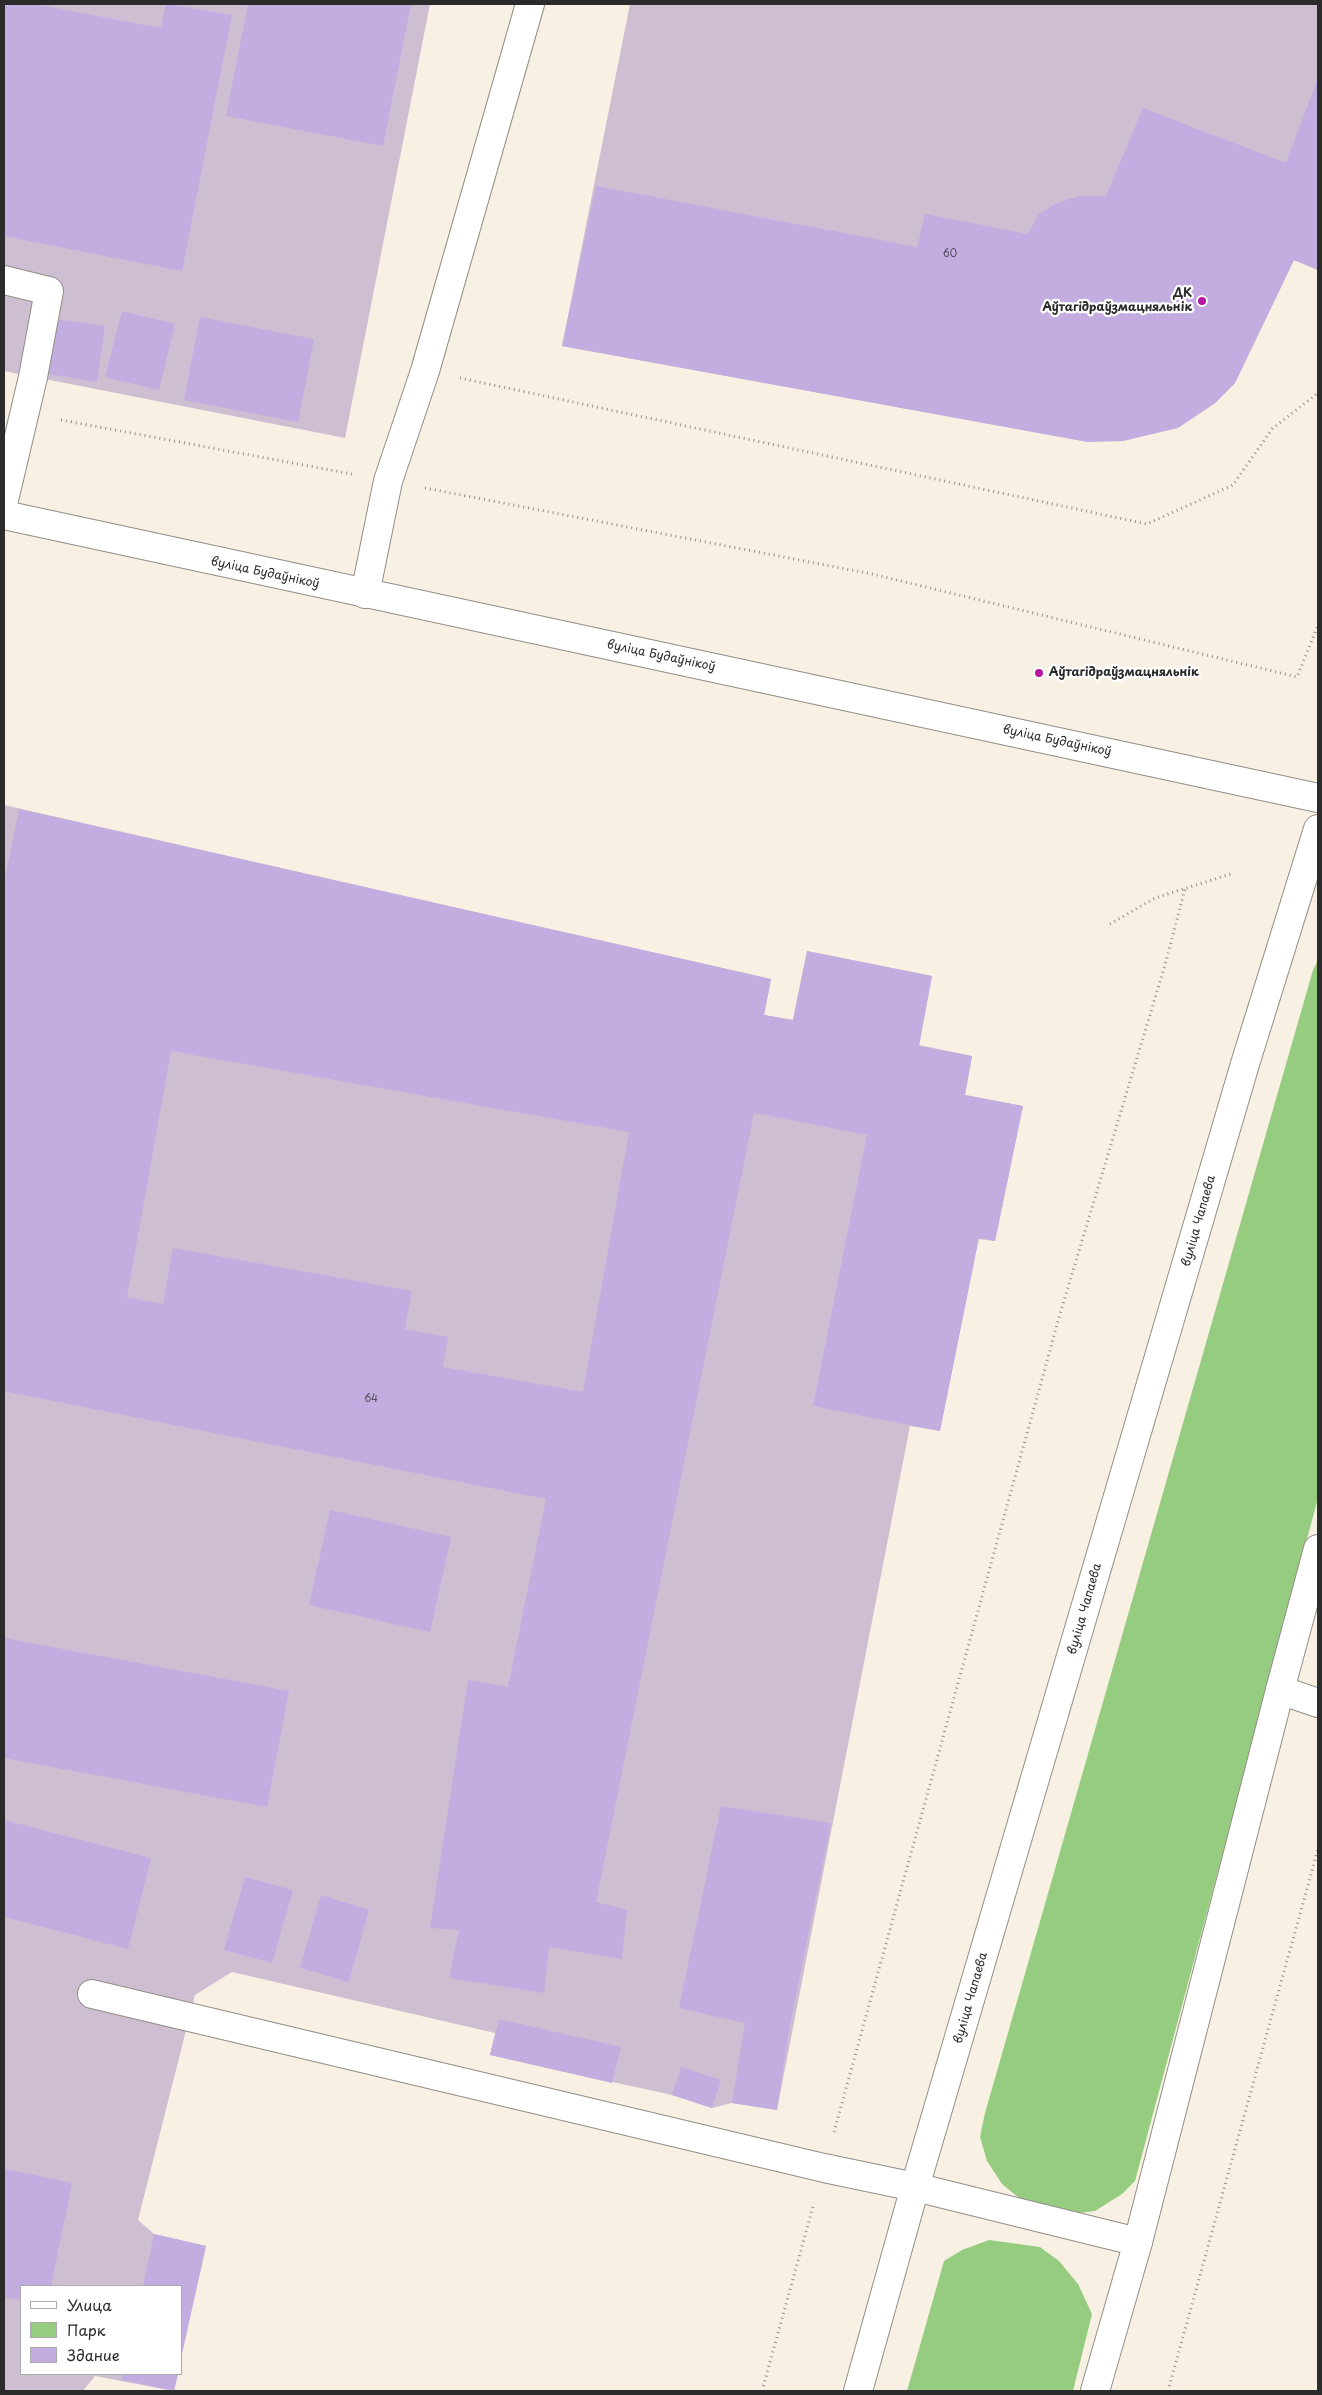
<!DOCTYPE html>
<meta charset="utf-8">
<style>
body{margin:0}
#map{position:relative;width:1322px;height:2395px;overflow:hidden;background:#f8f1e3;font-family:"Playpen Sans",sans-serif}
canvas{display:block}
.frame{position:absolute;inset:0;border:5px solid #2b2b2b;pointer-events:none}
.legend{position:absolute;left:20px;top:2285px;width:162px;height:90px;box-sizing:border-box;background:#fff;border:1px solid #aaa;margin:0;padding:6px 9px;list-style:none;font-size:15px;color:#2b2b2b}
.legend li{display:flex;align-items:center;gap:10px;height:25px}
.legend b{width:25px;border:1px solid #aaa}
</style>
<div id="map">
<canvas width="1322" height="2395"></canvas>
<div class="frame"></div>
<ul class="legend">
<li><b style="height:6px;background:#fff"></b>Улица</li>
<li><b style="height:14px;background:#96cc7f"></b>Парк</li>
<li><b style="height:14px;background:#c3ace0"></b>Здание</li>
</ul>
</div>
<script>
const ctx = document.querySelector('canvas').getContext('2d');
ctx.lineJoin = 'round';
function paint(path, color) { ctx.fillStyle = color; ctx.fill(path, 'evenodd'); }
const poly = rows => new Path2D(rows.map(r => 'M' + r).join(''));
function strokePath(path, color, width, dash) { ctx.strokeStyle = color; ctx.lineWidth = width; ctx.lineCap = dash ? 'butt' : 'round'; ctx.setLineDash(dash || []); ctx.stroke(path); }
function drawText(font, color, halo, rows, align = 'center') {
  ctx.font = font + ' "Playpen Sans",sans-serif'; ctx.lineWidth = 4.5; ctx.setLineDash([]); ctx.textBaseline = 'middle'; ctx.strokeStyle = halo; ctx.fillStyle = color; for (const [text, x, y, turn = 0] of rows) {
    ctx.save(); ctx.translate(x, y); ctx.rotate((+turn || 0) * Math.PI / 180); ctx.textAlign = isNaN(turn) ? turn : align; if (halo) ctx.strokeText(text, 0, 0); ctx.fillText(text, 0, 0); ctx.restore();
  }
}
paint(poly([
 [4,4,430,4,345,438,4,371],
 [630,4,1318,4,1318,270,1294,260,1235,383,1214,404,1088,442,562,346],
 [4,805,771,979,764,1015,793,1020,807,951,932,976,919,1045,972,1056,965,1095,1023,1106,995,1241,978,1239,940,1431,910,1426,777,2110,732,2103,712,2108,672,2095,490,2055,495,2033,232,1972,195,1995,138,2220,154,2234,206,2246,181,2357,181,2286,21,2286,21,2374,178,2374,174,2391,95,2376,83,2391,4,2391]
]), '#cebed2');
paint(poly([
 [1318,960,1318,1498,1135,2181,1122,2194,1095,2211,1071,2214,1024,2202,1002,2184,987,2161,980,2137,985,2113,1313,970],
 [989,2240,1040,2247,1059,2261,1078,2284,1092,2314,1073,2391,907,2391,944,2261,962,2250]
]), '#96cc7f');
paint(poly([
 [4,4,35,4,161,28,166,4,232,15,182,271,4,236],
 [248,4,411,4,383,146,226,116],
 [1318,78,1318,270,1294,260,1235,383,1214,404,1178,428,1123,441,1088,442,562,346,596,186,917,247,925,214,1028,234,1038,215,1055,204,1079,196,1106,196,1143,108,1286,163],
 [122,311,175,324,159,390,105,377],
 [200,317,314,339,298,422,184,400],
 [56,319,105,326,97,382,48,374],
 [19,809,771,979,764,1015,793,1020,807,951,932,976,919,1046,972,1056,965,1095,1023,1106,995,1241,979,1238,940,1431,813,1406,867,1135,754,1113,596,1902,627,1910,622,1959,549,1947,544,1993,449,1978,459,1930,430,1928,468,1680,508,1687,546,1499,4,1391,4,884],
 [171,1051,629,1132,583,1392,443,1367,448,1337,405,1329,412,1291,173,1248,163,1304,127,1297],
 [330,1510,451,1537,430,1632,309,1605],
 [4,1638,289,1691,267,1807,4,1758],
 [721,1806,831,1823,789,2030,777,2110,732,2103,745,2023,679,2008],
 [4,1820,151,1858,128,1949,4,1917],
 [245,1877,293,1890,272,1963,224,1950],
 [321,1895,369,1910,349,1982,300,1968],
 [499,2019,621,2047,612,2083,490,2055],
 [681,2067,721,2080,712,2108,672,2095],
 [4,2169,72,2183,51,2286,21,2286,21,2300,4,2297],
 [154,2234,206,2246,182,2354,181,2286,143,2286],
 [123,2374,178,2374,174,2391,122,2380]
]), '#c3ace0');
const minor = poly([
 [4,280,49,291,33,377,4,500],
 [365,594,388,481,425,371,530,4],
 [1280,1690,1318,1703],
 [92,1994,824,2168,915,2187,1138,2242]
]);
const major = poly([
 [4,515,1318,798],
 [858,2391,915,2187,1245,1064,1318,829],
 [1095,2391,1138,2242,1280,1690,1318,1549]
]);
strokePath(minor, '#928e87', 30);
strokePath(major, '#928e87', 30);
strokePath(poly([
 [460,378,1147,524,1233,485,1272,429,1318,393],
 [61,420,352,474],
 [425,488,872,574,1297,677,1318,625],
 [1110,924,1155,898,1234,873],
 [834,2132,1060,1314,1165,965,1185,889],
 [762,2391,814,2203],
 [1168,2391,1318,1849]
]), '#928e87', 3, [1, 4]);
strokePath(minor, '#fff', 28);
strokePath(major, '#fff', 28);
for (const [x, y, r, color] of [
 [1202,301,5,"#b5179e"],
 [1039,673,5,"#b5179e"]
]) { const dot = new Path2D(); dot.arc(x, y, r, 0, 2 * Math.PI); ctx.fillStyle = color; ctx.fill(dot); strokePath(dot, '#fff', 2); }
drawText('10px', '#514b58', null, [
 ["60",950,254],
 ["64",371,1399]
]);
drawText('bold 12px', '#2b2b2b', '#fff', [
 ["ДК",1192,294],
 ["Аўтагідраўзмацняльнік",1192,308],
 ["Аўтагідраўзмацняльнік",1049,673,"left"]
], 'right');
drawText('12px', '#2b2b2b', '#fff', [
 ["вуліца Будаўнікоў",265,573,12],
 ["вуліца Будаўнікоў",661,656,12],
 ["вуліца Будаўнікоў",1057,741,12],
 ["вуліца Чапаева",1199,1221,-74],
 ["вуліца Чапаева",1085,1609,-74],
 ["вуліца Чапаева",971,1998,-74]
]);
</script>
